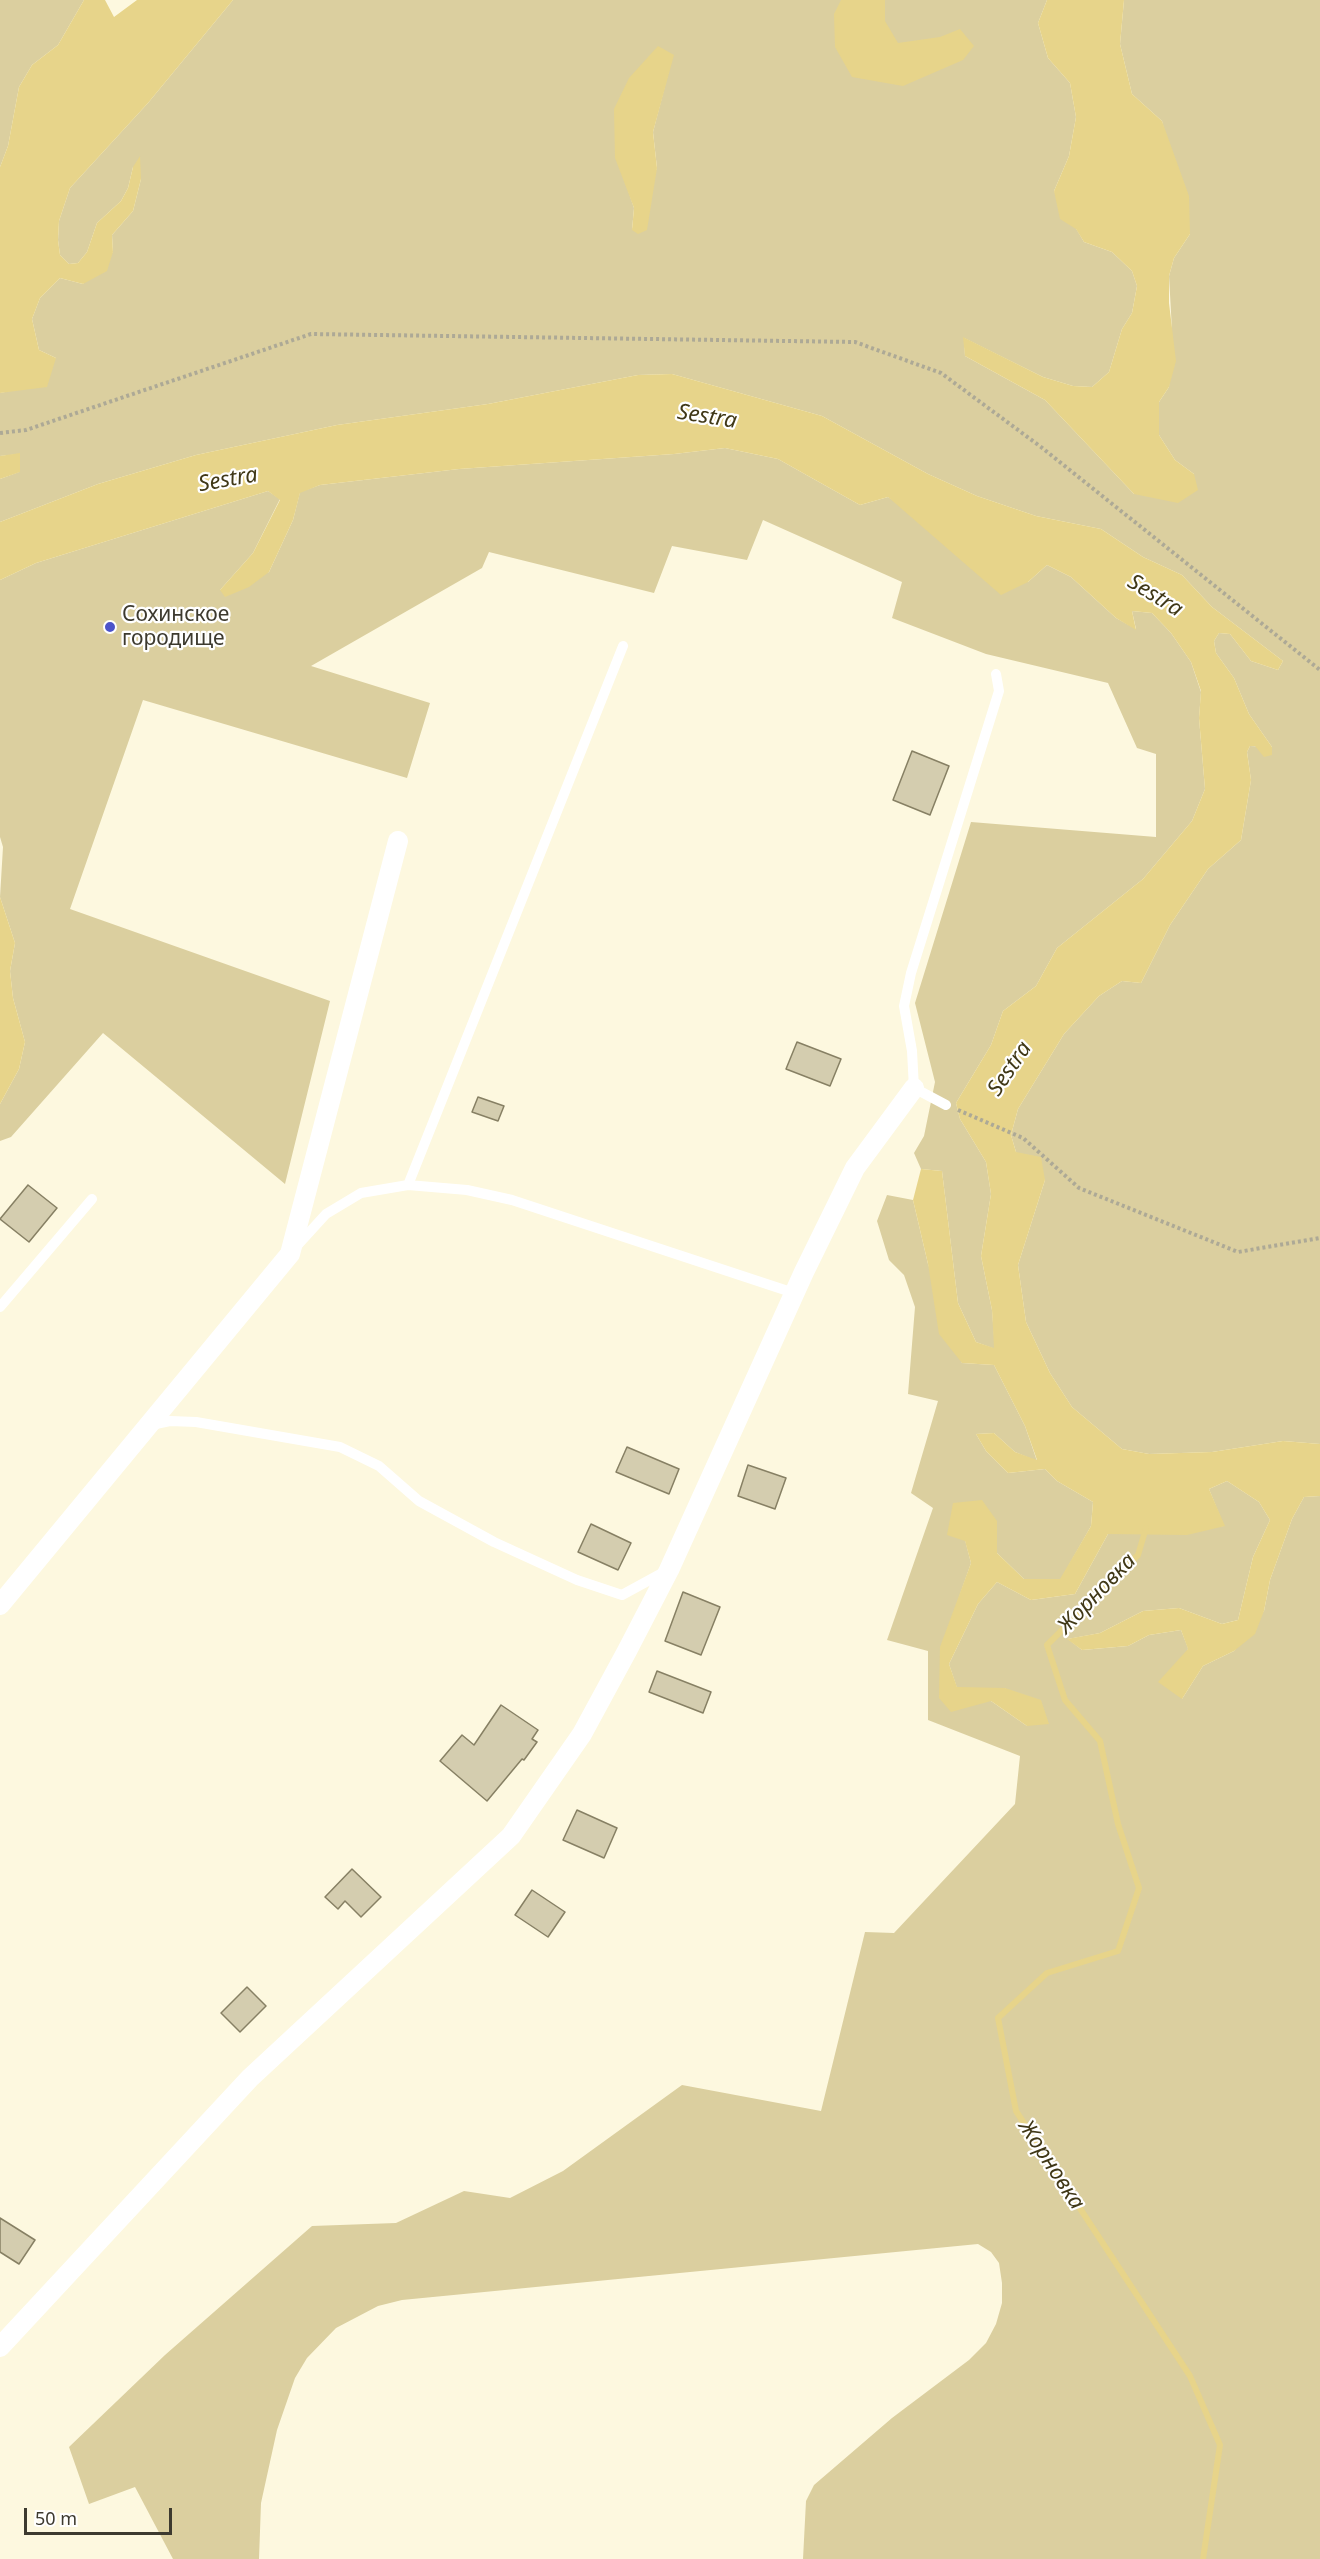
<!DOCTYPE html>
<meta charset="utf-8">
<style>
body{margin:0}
#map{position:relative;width:1320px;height:2559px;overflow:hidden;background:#fdf8df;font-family:"Noto Sans",sans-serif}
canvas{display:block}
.scale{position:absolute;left:24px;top:2508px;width:148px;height:27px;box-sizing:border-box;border:3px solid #3d3a2f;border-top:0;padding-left:8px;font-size:18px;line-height:21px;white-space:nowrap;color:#3d3a2f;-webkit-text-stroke:4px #fff;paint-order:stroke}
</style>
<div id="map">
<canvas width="1320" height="2559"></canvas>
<div class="scale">50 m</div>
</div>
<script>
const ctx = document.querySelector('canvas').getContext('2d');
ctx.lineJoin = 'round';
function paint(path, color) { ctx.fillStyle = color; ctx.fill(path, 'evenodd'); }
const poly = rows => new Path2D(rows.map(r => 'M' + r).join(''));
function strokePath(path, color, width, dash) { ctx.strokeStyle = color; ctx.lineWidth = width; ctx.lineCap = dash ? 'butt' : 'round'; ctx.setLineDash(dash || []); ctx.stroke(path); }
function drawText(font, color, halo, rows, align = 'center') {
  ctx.font = font + ' "Noto Sans",sans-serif'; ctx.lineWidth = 4.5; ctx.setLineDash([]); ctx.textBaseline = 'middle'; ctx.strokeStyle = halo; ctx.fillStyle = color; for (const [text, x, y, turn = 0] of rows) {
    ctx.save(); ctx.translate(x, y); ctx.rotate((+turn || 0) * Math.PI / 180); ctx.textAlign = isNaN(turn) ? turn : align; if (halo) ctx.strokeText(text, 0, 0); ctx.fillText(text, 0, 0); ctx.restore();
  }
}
paint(poly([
 [0,0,84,0,58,45,32,65,19,87,8,146,0,167],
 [233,0,1047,0,1038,23,1048,58,1070,83,1076,117,1069,156,1054,191,1084,242,1112,252,1132,271,1137,286,1132,313,1122,329,1109,372,1092,387,1073,386,1043,377,964,338,965,356,1045,400,1134,494,1194,474,1175,460,1159,435,1159,402,1169,387,1172,331,1169,276,1174,258,1190,234,1162,121,1132,94,1120,44,1124,0,1320,0,1320,1444,1283,1441,1212,1452,1149,1454,1122,1449,1072,1407,1050,1373,1026,1322,1018,1265,1045,1180,1016,1152,1011,1135,1018,1109,1064,1034,1099,996,1122,981,1141,983,1170,925,1208,869,1241,840,1251,780,1247,752,1250,746,1272,747,1249,714,1234,678,1216,653,1214,641,1219,633,1230,634,1251,661,1278,670,1283,661,1212,607,1182,575,1143,557,1101,529,1036,516,977,496,928,474,822,416,672,374,638,375,488,404,337,425,196,455,98,484,0,522,0,479,19,472,20,454,0,456,0,393,10,391,56,358,39,350,32,319,40,298,60,278,83,284,113,252,112,235,133,211,141,179,133,167,128,188,121,201,97,223,87,252,78,263,69,264,60,255,58,240,59,221,70,188,148,103],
 [673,55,653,132,657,168,632,230,634,208,626,184],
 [725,448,778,459,860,505,888,497,1028,582,1047,565,1071,577,1116,618,1136,629,1132,611,1152,613,1171,633,1191,662,1201,692,1199,718,1205,789,1192,821,1143,879,1057,948,1036,986,1003,1011,991,1045,956,1103,960,1119,986,1162,991,1194,981,1256,992,1310,995,1349,976,1342,958,1303,942,1171,921,1169,914,1153,924,1136,935,1082,915,1003,971,822,1156,837,1156,754,1137,748,1108,683,986,654,892,618,902,582,763,520,747,560,672,546,654,593,489,552,482,568,311,666,430,703,407,778,143,700,70,909,330,1001,285,1184,103,1033,11,1137,0,1141,0,1104,19,1069,25,1042,13,998,10,971,15,943,0,897,3,847,0,837,0,580,36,563,268,491,280,499,253,553,220,590,269,572,293,520,300,492,320,485,459,469,674,454],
 [887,1195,913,1200,928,1264,962,1363,994,1365,1025,1426,1037,1461,1015,1452,994,1433,976,1434,986,1451,1008,1473,1045,1469,1057,1481,1093,1502,1091,1526,1061,1579,1024,1579,997,1553,997,1521,965,1540,971,1563,958,1600,939,1698,991,1701,1027,1726,1005,1688,957,1688,949,1664,978,1604,997,1582,1031,1600,1075,1594,1108,1534,1224,1526,1209,1489,1227,1481,1259,1502,1270,1520,1253,1557,1238,1620,1222,1624,1179,1608,1143,1611,1100,1633,1068,1639,1082,1650,1128,1646,1149,1635,1181,1630,1188,1648,1182,1699,1203,1666,1234,1651,1264,1611,1270,1580,1292,1519,1304,1497,1320,1496,1320,2559,803,2559,806,2501,814,2485,892,2418,969,2360,986,2343,996,2324,1002,2303,1002,2283,999,2263,991,2252,978,2244,402,2300,378,2306,336,2328,307,2358,295,2378,277,2430,261,2503,259,2559,173,2559,135,2487,89,2504,69,2447,165,2355,312,2226,396,2223,464,2191,510,2198,563,2171,682,2085,821,2111,865,1932,894,1933,1015,1804,1020,1756,928,1720,928,1651,887,1640,933,1508,911,1493,938,1401,908,1394,915,1307,904,1275,889,1260,877,1221]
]), '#dbcf9f');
paint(poly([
 [84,0,105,0,114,17,137,0,233,0,148,103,70,188,59,221,58,240,60,255,69,264,78,263,87,252,97,223,121,201,128,188,133,167,140,156,141,179,133,211,112,235,113,252,107,271,83,284,60,278,40,298,32,319,39,350,56,358,47,387,0,393,0,167,8,146,19,87,32,65,58,45],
 [841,0,885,0,885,21,898,43,940,37,960,29,974,46,963,60,903,86,852,77,835,47,834,14],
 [1047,0,1124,0,1120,44,1132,94,1162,121,1189,196,1190,234,1174,258,1169,276,1169,303,1176,361,1169,387,1159,402,1159,435,1175,460,1194,474,1198,490,1178,503,1134,494,1045,400,965,356,963,337,1043,377,1073,386,1092,387,1109,372,1122,329,1132,313,1137,286,1132,271,1112,252,1084,242,1076,229,1060,219,1054,191,1069,156,1076,117,1070,83,1048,58,1038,23],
 [658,46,674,55,653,132,657,168,647,230,638,234,632,230,634,208,615,158,614,109,629,78],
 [672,374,822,416,928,474,977,496,1036,516,1101,529,1143,557,1182,575,1212,607,1283,661,1278,670,1251,661,1230,634,1219,633,1214,641,1216,653,1234,678,1249,714,1272,747,1272,755,1264,757,1255,746,1250,746,1247,752,1251,780,1241,840,1208,869,1170,925,1141,983,1122,981,1099,996,1064,1034,1018,1109,1011,1135,1016,1152,1041,1157,1045,1180,1018,1265,1026,1322,1050,1373,1072,1407,1122,1449,1149,1454,1212,1452,1283,1441,1320,1444,1320,1496,1304,1497,1292,1519,1270,1580,1264,1611,1255,1634,1234,1651,1203,1666,1182,1699,1158,1682,1188,1649,1181,1630,1149,1635,1128,1646,1082,1650,1067,1639,1100,1633,1143,1611,1179,1608,1222,1624,1238,1620,1253,1557,1270,1520,1259,1502,1227,1481,1209,1489,1225,1526,1187,1535,1108,1534,1075,1594,1031,1600,997,1582,978,1604,949,1664,957,1687,1005,1688,1041,1700,1049,1724,1027,1726,991,1701,951,1712,939,1698,940,1647,971,1563,965,1541,947,1535,953,1503,982,1500,997,1521,997,1553,1024,1579,1060,1579,1091,1526,1093,1502,1057,1481,1045,1469,1008,1473,986,1451,976,1434,994,1433,1015,1452,1037,1460,1025,1426,994,1365,962,1363,939,1334,928,1264,913,1200,921,1169,942,1171,958,1303,976,1342,994,1348,992,1310,981,1256,991,1194,986,1162,960,1119,956,1103,991,1045,1003,1011,1036,986,1057,948,1143,879,1192,821,1205,789,1199,718,1201,691,1191,662,1171,633,1152,613,1132,611,1136,630,1116,618,1071,577,1047,565,1028,582,1001,595,888,497,860,505,778,459,725,448,674,454,459,469,320,485,300,493,293,520,269,572,249,587,225,597,220,590,253,553,280,500,268,491,36,563,0,580,0,522,98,484,196,455,337,425,488,404,638,375],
 [20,453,20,472,0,479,0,456],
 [0,897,15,943,10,971,13,998,25,1042,19,1069,0,1104]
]), '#e7d48a');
strokePath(poly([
 [1146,1528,1138,1555,1047,1645,1065,1700,1100,1741,1118,1824,1139,1888,1118,1951,1047,1973,998,2018,1016,2111,1190,2376,1220,2445,1203,2559]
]), '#e7d48a', 6);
const building = poly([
 [912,751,949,766,930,815,893,800,912,751],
 [797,1042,841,1059,830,1086,786,1069,797,1042],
 [478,1097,504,1106,498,1121,472,1112,478,1097],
 [28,1185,57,1208,29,1242,0,1219,28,1185],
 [627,1447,679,1469,669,1494,616,1472,627,1447],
 [748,1465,786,1478,775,1509,738,1496,748,1465],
 [591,1524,631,1543,618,1570,578,1552,591,1524],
 [683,1592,720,1607,701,1655,665,1641,683,1592],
 [657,1671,711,1692,703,1713,649,1692,657,1671],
 [501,1705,538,1730,532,1739,537,1742,524,1760,522,1759,487,1801,440,1761,462,1735,474,1745,501,1705],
 [577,1810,617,1828,604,1858,563,1840,577,1810],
 [352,1869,381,1897,361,1917,345,1901,338,1909,325,1897,352,1869],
 [532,1890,565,1912,548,1937,515,1915,532,1890],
 [247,1987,266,2006,240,2032,221,2013,247,1987],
 [0,2218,35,2240,19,2264,0,2252,0,2218]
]);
paint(building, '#d4cdaf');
strokePath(building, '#878064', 1.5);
strokePath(poly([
 [0,433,26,430,311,334,855,342,941,373,1041,447,1320,670],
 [958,1110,1023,1138,1079,1188,1238,1252,1320,1238]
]), '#ada996', 4, [3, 3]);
strokePath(poly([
 [946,1105,914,1088,912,1051,904,1006,911,973,999,691,996,674],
 [408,1185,623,646],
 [295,1248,326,1214,361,1193,408,1185,467,1190,512,1200,794,1293],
 [0,1307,92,1199],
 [151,1425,170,1421,196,1422,340,1447,379,1466,419,1501,494,1542,577,1580,622,1595,666,1571]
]), '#fff', 10);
strokePath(poly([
 [0,1605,290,1254,398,841],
 [0,2347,250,2078,511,1836,582,1734,627,1651,669,1570,804,1272,855,1168,914,1088]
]), '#fff', 20);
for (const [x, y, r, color] of [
 [110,627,6,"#4c53c9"]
]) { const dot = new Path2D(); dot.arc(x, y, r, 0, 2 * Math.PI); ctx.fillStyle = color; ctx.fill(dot); strokePath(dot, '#fff', 2); }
drawText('21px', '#3d3a2f', '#fff', [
 ["Сохинское",122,615],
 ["городище",122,639]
], 'left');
drawText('italic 22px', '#403817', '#fff', [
 ["Sestra",707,417,9],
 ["Sestra",228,480,-10],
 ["Sestra",1155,596,32],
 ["Sestra",1010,1069,-56],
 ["Жорновка",1097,1594,-46],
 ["Жорновка",1051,2165,57]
]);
</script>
